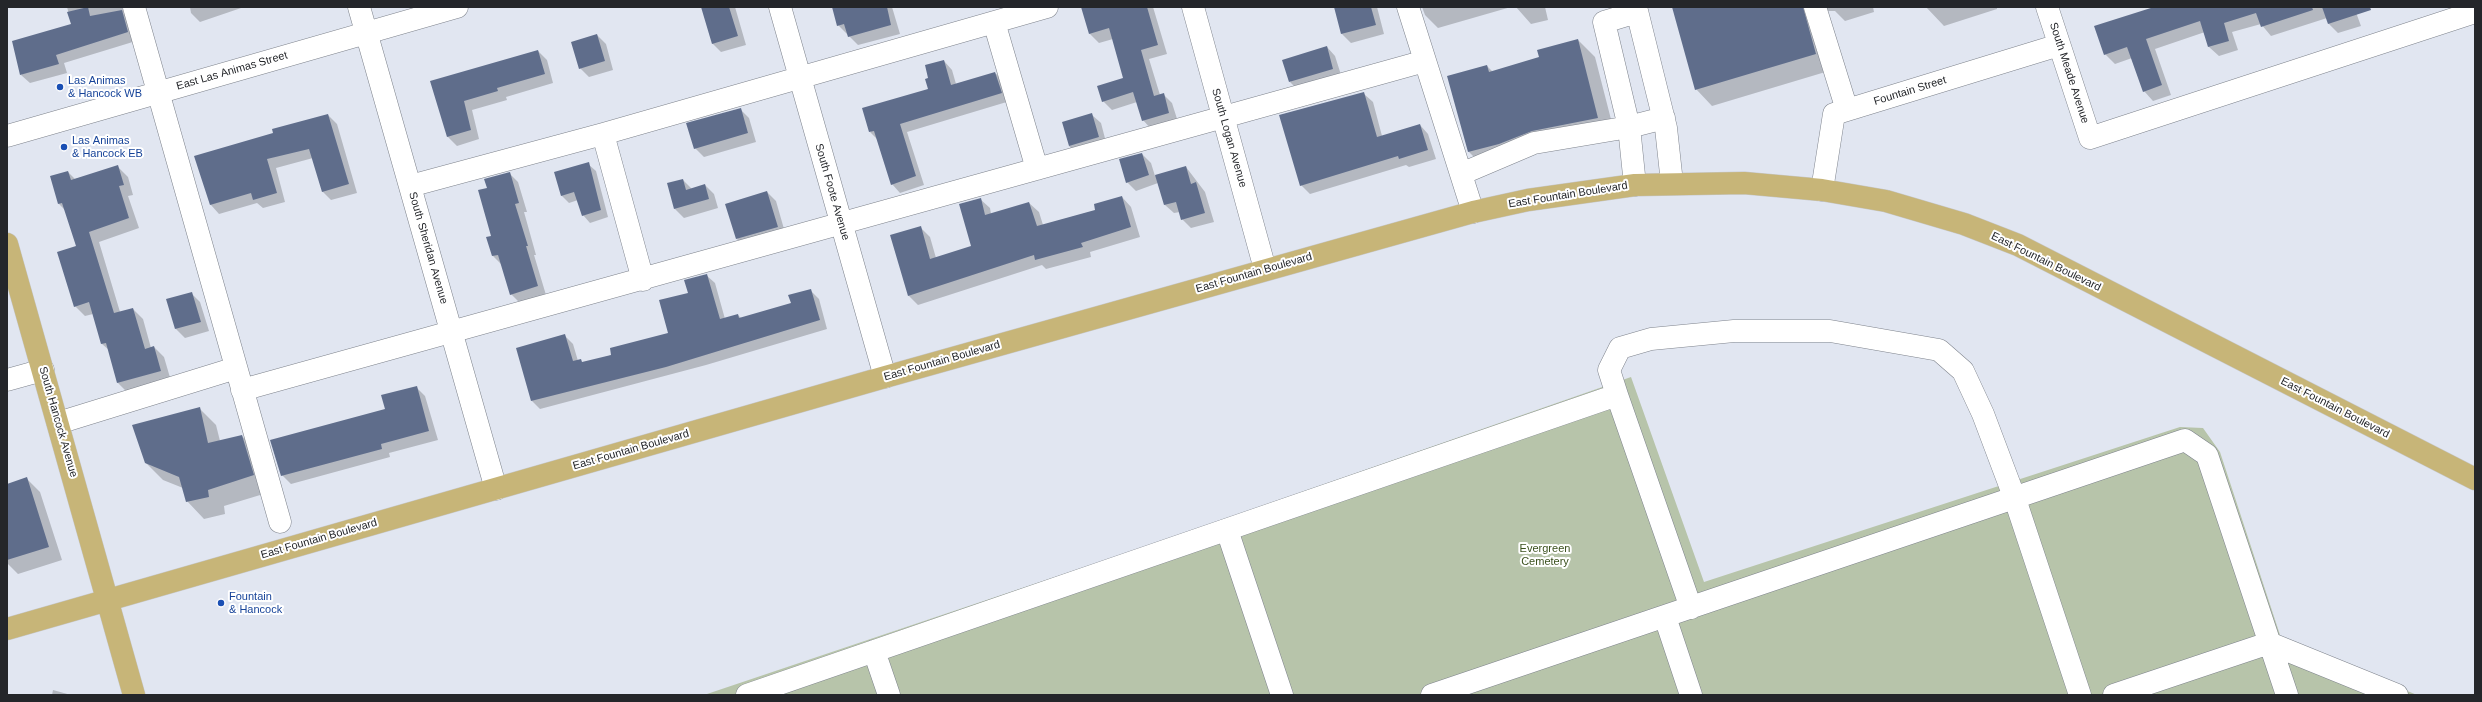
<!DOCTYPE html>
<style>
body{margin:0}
#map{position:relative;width:2482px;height:702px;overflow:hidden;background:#e1e6f1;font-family:Helvetica,sans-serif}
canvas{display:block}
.frame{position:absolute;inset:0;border:8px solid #24262a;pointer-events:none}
</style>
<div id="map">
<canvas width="2482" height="702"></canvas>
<div class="frame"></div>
</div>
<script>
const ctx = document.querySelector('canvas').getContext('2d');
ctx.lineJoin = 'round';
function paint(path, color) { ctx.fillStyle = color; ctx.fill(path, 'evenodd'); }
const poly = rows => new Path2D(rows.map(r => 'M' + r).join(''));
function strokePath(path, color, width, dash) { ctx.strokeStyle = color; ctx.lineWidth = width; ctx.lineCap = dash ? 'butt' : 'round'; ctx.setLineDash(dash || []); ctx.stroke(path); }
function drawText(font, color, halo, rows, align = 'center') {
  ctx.font = font + ' Helvetica,sans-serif'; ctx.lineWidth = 4; ctx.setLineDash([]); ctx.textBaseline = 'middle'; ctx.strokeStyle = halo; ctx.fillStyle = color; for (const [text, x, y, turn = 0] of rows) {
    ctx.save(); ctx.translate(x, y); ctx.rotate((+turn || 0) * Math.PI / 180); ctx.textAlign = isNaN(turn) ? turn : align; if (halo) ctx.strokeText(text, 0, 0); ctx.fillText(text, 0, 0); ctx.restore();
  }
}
paint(poly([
 [1631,377,1704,582,2180,427,2203,428,2220,452,2281,638,2417,695,704,695,1147,546]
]), '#b7c4aa');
paint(poly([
 [67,7,122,7,124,14,130,19,136,41,64,63,67,73,30,83,21,75,72,25],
 [190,7,244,7,200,22,191,13],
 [702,7,735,7,746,45,721,52,713,44],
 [836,7,892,7,900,34,858,45,838,25],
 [1153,7,1167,54,1149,59,1160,95,1163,94,1172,103,1178,122,1151,129,1143,120,1137,102,1112,110,1103,101,1124,79,1113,39,1099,43,1090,34,1082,8],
 [1335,7,1377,7,1384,34,1351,43,1342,34],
 [1422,7,1511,7,1438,28,1425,15],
 [1516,7,1545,7,1548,20,1531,24],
 [1673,7,1873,7,1874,12,1845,21,1835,11,1828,11,1832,70,1712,106,1696,89],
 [1926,7,1997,7,1997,9,1944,26],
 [2157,7,2354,7,2361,26,2338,33,2329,24,2327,18,2271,36,2261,24,2232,32,2238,50,2219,56,2209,47,2205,32,2155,49,2171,95,2153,101,2144,91,2132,58,2115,64,2105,54],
 [597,35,606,44,613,70,589,77,580,68],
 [1578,40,1595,57,1615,135,1549,147,1486,169,1469,152,1449,76,1487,66,1493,72,1541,57],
 [1327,47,1335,56,1342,78,1299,91,1290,82],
 [538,51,547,60,553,83,506,97,507,100,472,110,479,139,457,146,448,137,431,82],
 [944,61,952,70,956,84,995,73,1004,81,1010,101,907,132,924,185,900,193,892,184,877,139,870,132,929,90,929,79],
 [1364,94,1373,102,1382,136,1420,125,1428,134,1436,159,1409,167,1406,165,1310,194,1301,185],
 [740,109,749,118,756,142,704,157,695,148],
 [328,115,337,124,357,193,331,200,323,192,313,158,276,168,285,202,263,208,257,203,219,214,211,205,196,157,274,134],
 [1092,115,1101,123,1107,146,1078,155,1069,146],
 [1142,154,1151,163,1155,176,1186,167,1205,192,1214,222,1191,228,1182,219,1180,212,1174,213,1165,205,1158,183,1136,191,1127,182],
 [588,164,596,171,608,217,590,223,583,215,578,200,569,203,561,195],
 [118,167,128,177,133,195,128,196,139,228,99,242,120,312,133,309,143,319,151,348,154,347,164,357,171,381,128,393,118,383,109,350,102,344,93,314,85,316,75,306,77,247,66,211,59,204,51,177,68,172,75,179],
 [509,173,518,182,527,212,524,212,536,255,534,255,546,295,520,303,511,294,502,265,493,256,488,188],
 [683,180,692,189,705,185,714,194,718,208,684,218,675,209,668,184],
 [767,192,776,201,786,236,745,248,737,239],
 [1122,197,1131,207,1140,237,1090,252,1091,257,1046,269,1042,265,918,305,909,296,920,227,930,237,936,258,972,247,980,199,990,208,991,214,1029,203,1039,212,1043,225,1097,210],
 [706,275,715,283,725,319,738,315,741,318,792,304,810,290,819,299,827,329,706,365,540,409,532,401,565,336,573,344,578,361,584,363,612,355,669,334,689,293],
 [191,293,200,302,209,331,185,338,176,329,167,300],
 [416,387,425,396,438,440,389,453,390,457,291,484,282,475,386,409],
 [199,408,216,425,220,441,242,436,259,453,270,492,224,506,225,514,204,519,187,501,183,488,163,480,146,463],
 [27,479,40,492,62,560,18,574,7,563,7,485],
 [53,690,71,695,52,695]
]), '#0003');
paint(poly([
 [88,7,90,16,122,10,128,32,56,55,59,64,20,75,12,41,71,24,67,12],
 [701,7,729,7,738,36,712,44],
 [832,7,887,7,891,25,848,37,844,24,837,26],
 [1081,7,1147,7,1158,45,1141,50,1154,96,1164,93,1169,113,1142,121,1133,92,1102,102,1097,86,1123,78,1109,28,1089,34],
 [1334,7,1371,7,1376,25,1341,34],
 [1672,7,1803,7,1816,54,1695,90],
 [2154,7,2312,7,2313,10,2261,27,2256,13,2224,23,2229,41,2208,47,2200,21,2146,39,2162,85,2143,92,2127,47,2104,55,2094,26],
 [2322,7,2370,7,2371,10,2328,24],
 [597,34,605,61,579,69,571,42],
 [1578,39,1598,118,1532,131,1499,144,1468,152,1447,76,1487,65,1489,72,1539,57,1537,50],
 [1327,46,1333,69,1289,82,1282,60],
 [538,50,545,74,497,88,498,91,464,101,471,130,447,137,430,81],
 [944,60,951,85,995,72,1002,93,900,124,916,176,891,185,874,131,869,132,862,108,928,89,925,79,928,78,925,65],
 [1364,92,1377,137,1420,124,1428,150,1399,159,1398,156,1300,186,1279,115],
 [741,108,748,133,694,149,686,123],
 [1092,113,1099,137,1069,146,1062,122],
 [328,114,349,184,322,192,309,149,267,159,277,193,253,200,251,193,210,205,194,156,273,133,272,129],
 [1142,153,1149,175,1126,183,1119,159],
 [589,162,601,210,582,216,574,192,561,196,554,172],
 [118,165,124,185,119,186,129,218,89,232,114,313,133,308,145,349,154,346,161,371,117,383,106,343,101,344,89,302,74,307,57,252,76,246,62,203,58,204,50,176,68,171,71,180],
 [1186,166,1191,184,1196,182,1205,213,1181,220,1176,202,1164,205,1155,175],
 [510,172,519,203,515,204,528,246,526,246,538,286,510,295,498,255,492,256,486,237,491,236,478,190,487,188,484,179],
 [683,179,686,190,705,184,709,199,674,209,667,183],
 [767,191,778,227,736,239,725,204],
 [1122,196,1131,227,1081,243,1083,247,1035,260,1034,255,908,296,890,235,921,226,930,259,971,246,959,204,981,198,985,215,1029,202,1037,226,1095,210,1094,204],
 [707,274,720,319,738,314,739,318,791,303,788,295,811,289,820,320,666,367,531,401,516,348,565,334,573,361,581,359,582,362,611,355,610,348,668,333,659,300,688,293,684,280],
 [192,292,201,322,175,329,166,299],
 [417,386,429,431,381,444,382,449,281,476,270,440,385,409,381,395],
 [200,407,208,443,242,435,254,475,208,490,209,497,186,502,179,477,145,463,132,425],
 [27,477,49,547,7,560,7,484]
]), '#5f6d8b');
const minor = poly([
 [134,7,280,522],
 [359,7,496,489],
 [780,7,885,377],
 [1193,7,1265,269],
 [1408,7,1473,212],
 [1636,7,1666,128,1672,183],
 [1815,7,1847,110],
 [2047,7,2090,138,2475,12],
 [1637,12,1604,22,1629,127,1664,118],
 [994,22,1037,169],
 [603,134,643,280],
 [7,136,457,7],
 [1461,174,1534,143,1629,127,1635,185],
 [410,186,603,134,1047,7],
 [1822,190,1834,114,2059,45],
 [7,380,43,370],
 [242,390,1425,61],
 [1617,395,1609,370,1620,348,1651,339,1734,331,1830,331,1939,350,1963,371,1983,414,2015,499,2080,695],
 [58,423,236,368],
 [1227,530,1282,695],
 [1665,617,1691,695],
 [874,651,889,695],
 [747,695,1617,395,1691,608],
 [1432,695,2185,440,2207,455,2287,695],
 [2114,695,2269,643,2397,695]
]);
const major = poly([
 [7,244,134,695],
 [7,629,885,377,1473,212,1528,200,1635,185,1744,183,1822,190,1886,201,1964,224,2018,245,2475,479]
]);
strokePath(minor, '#7e838c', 23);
strokePath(major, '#c6c7c8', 23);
strokePath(minor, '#fff', 22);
strokePath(major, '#c7b578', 22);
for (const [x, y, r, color] of [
 [60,87,4,"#1a4fb4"],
 [64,147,4,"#1a4fb4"],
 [221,603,4,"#1a4fb4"]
]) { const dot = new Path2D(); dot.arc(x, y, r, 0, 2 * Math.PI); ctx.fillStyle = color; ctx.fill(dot); strokePath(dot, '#fff', 1.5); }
drawText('11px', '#24262a', '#fff', [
 ["East Las Animas Street",232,71,-16],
 ["South Meade Avenue",2069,73,72],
 ["Fountain Street",1910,91,-17],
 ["South Logan Avenue",1229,138,74],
 ["South Foote Avenue",832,192,74],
 ["East Fountain Boulevard",1568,195,-9],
 ["South Sheridan Avenue",428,248,74],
 ["East Fountain Boulevard",2046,262,26],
 ["East Fountain Boulevard",1254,273,-16],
 ["East Fountain Boulevard",942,361,-16],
 ["East Fountain Boulevard",2335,408,27],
 ["South Hancock Avenue",58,422,74],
 ["East Fountain Boulevard",631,450,-16],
 ["East Fountain Boulevard",319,539,-16]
]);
drawText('11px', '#164399', '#fff', [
 ["Las Animas",68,81],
 ["& Hancock WB",68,94],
 ["Las Animas",72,141],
 ["& Hancock EB",72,154],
 ["Fountain",229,597],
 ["& Hancock",229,610]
], 'left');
drawText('11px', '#3a501d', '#fff', [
 ["Evergreen",1545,549],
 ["Cemetery",1545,562]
]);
</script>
